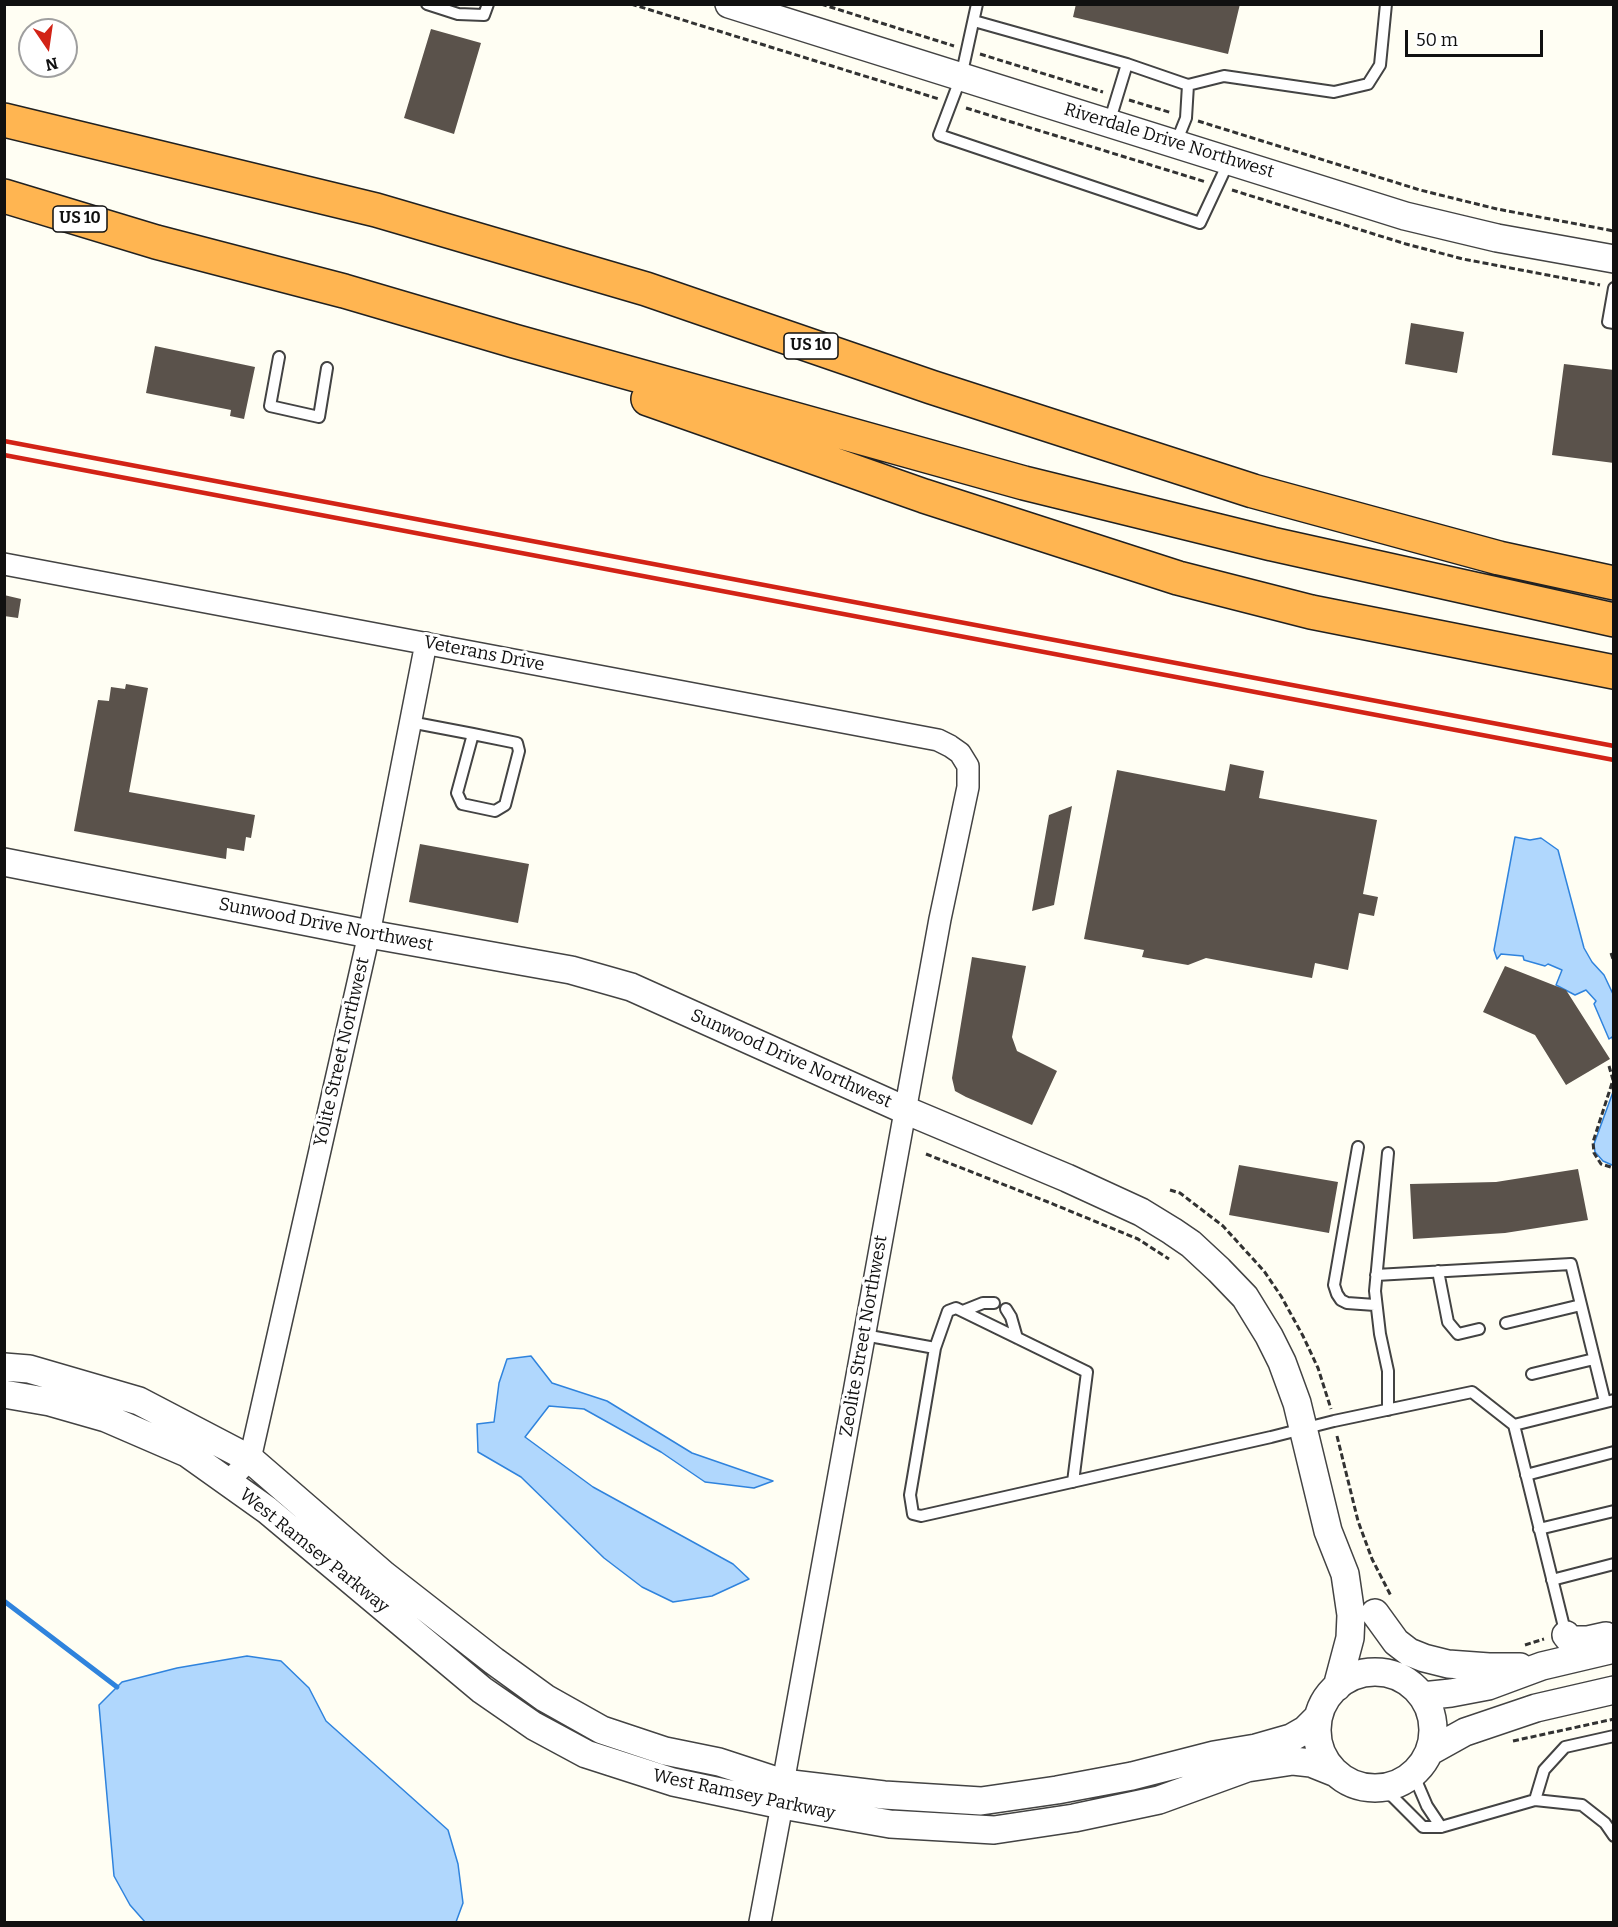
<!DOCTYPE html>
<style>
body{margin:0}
#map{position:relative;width:1618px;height:1927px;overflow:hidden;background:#fffef3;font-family:Bitter,serif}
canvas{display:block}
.frame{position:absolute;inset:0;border:6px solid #101010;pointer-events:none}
.north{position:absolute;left:18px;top:18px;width:60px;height:60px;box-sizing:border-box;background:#fff;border:2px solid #9f9f9f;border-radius:50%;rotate:167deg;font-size:16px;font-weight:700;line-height:24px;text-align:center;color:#101010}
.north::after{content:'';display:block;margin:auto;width:21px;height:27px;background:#d22316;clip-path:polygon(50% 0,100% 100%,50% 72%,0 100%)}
.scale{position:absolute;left:1405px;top:30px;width:138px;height:27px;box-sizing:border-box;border:3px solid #101010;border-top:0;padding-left:8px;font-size:18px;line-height:21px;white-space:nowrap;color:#101010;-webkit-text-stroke:4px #fff;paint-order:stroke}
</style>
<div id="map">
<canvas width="1618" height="1927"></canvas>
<div class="frame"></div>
<div class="north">N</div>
<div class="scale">50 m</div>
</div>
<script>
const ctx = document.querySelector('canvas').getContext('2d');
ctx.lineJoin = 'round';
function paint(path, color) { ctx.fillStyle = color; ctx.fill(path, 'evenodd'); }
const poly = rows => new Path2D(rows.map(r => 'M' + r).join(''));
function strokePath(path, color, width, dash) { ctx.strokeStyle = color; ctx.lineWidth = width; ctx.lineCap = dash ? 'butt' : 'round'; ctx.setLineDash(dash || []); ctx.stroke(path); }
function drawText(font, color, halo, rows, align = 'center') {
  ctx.font = font + ' Bitter,serif'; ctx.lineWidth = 6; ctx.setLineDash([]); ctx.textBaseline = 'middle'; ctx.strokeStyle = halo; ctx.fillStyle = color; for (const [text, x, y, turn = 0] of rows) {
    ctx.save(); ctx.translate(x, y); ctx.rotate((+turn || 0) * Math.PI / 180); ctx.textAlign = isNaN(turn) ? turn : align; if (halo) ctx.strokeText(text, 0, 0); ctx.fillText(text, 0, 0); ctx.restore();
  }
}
const water = poly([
 [1515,837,1530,840,1541,838,1558,850,1584,948,1592,962,1604,975,1613,994,1613,1041,1612,1037,1609,1039,1594,1004,1596,1001,1586,990,1575,995,1556,985,1562,970,1548,964,1545,966,1524,960,1523,956,1501,954,1497,959,1494,950,1515,837],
 [1613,1092,1614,1164,1612,1165,1603,1161,1595,1152,1594,1144,1613,1092],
 [531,1356,552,1383,607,1401,692,1453,773,1481,754,1488,705,1482,661,1452,584,1409,549,1406,525,1437,593,1487,733,1564,749,1579,712,1596,673,1602,642,1587,604,1558,521,1477,478,1452,477,1424,494,1422,499,1383,507,1359,531,1356],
 [247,1656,281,1661,309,1688,326,1721,448,1830,458,1864,463,1903,456,1922,145,1922,130,1905,114,1876,99,1705,122,1682,177,1668,247,1656]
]);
paint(water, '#b0d7fd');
strokePath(water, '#2f83dd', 1.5);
strokePath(poly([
 [4,1601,117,1687]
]), '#2f83dd', 5);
paint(poly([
 [1076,4,1240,4,1228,54,1073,17],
 [431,29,481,43,454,134,404,118],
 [1411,323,1464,332,1457,373,1405,364],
 [155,346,255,367,244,419,230,416,231,410,146,393],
 [1564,364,1614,370,1614,463,1552,455],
 [4,595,21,599,18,618,4,616],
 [126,684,148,688,129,792,255,815,251,838,246,837,244,851,227,848,226,859,74,831,98,700,109,701,111,687,125,689],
 [1230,764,1264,771,1259,798,1377,820,1363,894,1378,897,1374,916,1359,913,1348,970,1315,963,1312,978,1206,958,1188,965,1142,957,1144,950,1084,939,1117,770,1225,791],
 [1072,806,1054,905,1032,911,1049,815],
 [420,844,529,864,518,923,409,902],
 [972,957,1026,966,1012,1037,1017,1051,1057,1071,1032,1125,966,1097,955,1091,952,1078],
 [1505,966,1566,990,1610,1059,1566,1085,1535,1035,1483,1012],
 [1239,1165,1338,1182,1329,1233,1229,1215],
 [1578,1169,1588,1220,1505,1233,1413,1239,1410,1184,1496,1182]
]), '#5a524b');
const service = poly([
 [427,4,458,14,484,15,488,4],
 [977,4,961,77,939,135,1200,223,1229,161],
 [974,21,1127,64,1188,85,1224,76,1334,92,1368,84,1380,65,1386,4],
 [1109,123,1127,64],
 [1176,143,1186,118,1188,85],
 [1614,288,1608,322,1614,323],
 [279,357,270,406,319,417,327,368],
 [410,722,473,734,517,743,519,751,505,805,495,811,462,804,457,793,473,734],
 [1358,1147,1334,1285,1337,1294,1341,1300,1347,1303,1375,1305],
 [1438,1271,1448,1322,1458,1334,1479,1329],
 [1376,1275,1571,1264,1605,1402],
 [1006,1309,1011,1317,1017,1338],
 [963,1311,983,1303,994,1303],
 [1506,1323,1581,1305],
 [864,1335,935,1348,910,1495,913,1514,921,1516,1271,1437,1334,1421,1472,1392,1514,1425,1614,1400],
 [935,1348,948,1311,956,1308,1087,1372,1073,1482],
 [1532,1374,1594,1359],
 [1388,1410,1388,1371,1380,1334,1375,1291,1388,1153],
 [1514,1425,1566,1635],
 [1526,1475,1614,1452],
 [1539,1529,1614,1511],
 [1552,1580,1614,1564],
 [1416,1771,1418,1785,1427,1806,1441,1827],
 [1377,1788,1393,1797,1423,1827,1441,1827,1535,1800,1582,1805,1605,1823,1614,1836],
 [1535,1800,1544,1770,1565,1747,1614,1736]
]);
const minor = poly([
 [4,564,938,740,950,746,960,753,968,766,968,787,940,919,783,1783,782,1805,760,1922],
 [228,1482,250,1459,369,934,426,643]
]);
const tertiary = poly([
 [729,4,1405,216,1497,238,1614,259],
 [4,862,369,934,571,970,631,987,905,1110,1067,1178,1141,1212,1172,1231,1191,1244,1219,1270,1245,1297,1269,1336,1282,1362,1297,1403,1328,1531,1345,1574,1351,1615,1350,1638,1337,1687],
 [4,1367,29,1369,139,1401,250,1459,384,1575,494,1661,545,1698,602,1730,665,1751,719,1762,783,1783,884,1795,981,1801,1057,1790,1132,1776,1214,1755,1256,1748,1291,1738,1305,1730,1318,1717],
 [4,1394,50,1402,106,1418,187,1453,267,1510,482,1690,534,1726,586,1754,673,1782,782,1805,890,1824,994,1830,1074,1818,1159,1800,1247,1768,1293,1761,1311,1763,1336,1773],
 [1375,1613,1396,1642,1409,1652,1424,1658,1448,1664,1489,1667,1520,1667],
 [1566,1635,1570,1640,1588,1640,1606,1636],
 '1317 1730a58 58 0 1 1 116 0a58 58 0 1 1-116 0Z',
 [1422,1696,1451,1693,1488,1686,1542,1666,1614,1649],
 [1429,1752,1465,1732,1536,1708,1614,1690]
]);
const motorway = poly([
 [4,120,376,210,646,289,931,387,1253,491,1499,558,1614,583],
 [4,196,156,242,344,291,514,341,1024,483,1272,544,1614,620],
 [648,399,924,496,1178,578,1311,612,1614,672]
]);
strokePath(service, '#434343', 14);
strokePath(minor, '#434343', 24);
strokePath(tertiary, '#434343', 30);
strokePath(motorway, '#212121', 36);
strokePath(poly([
 [631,4,939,99],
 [821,4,954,46],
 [980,54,1103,92],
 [1129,100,1172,113],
 [966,108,1206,182],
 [1198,121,1420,190,1497,209,1614,231],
 [1232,190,1406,244,1463,259,1600,285],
 [1611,953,1614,962],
 [1609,1066,1613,1080,1593,1142,1594,1153,1601,1164,1614,1168],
 [926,1154,1048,1202,1138,1239,1169,1259],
 [1170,1190,1180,1193,1223,1226,1264,1271,1281,1296,1303,1336,1318,1368,1331,1409],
 [1337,1436,1358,1521,1372,1559,1391,1596],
 [1525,1645,1544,1639],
 [4,1732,5,1732],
 [1513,1741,1614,1719]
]), '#323232', 3, [6, 3]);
strokePath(service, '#fff', 10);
strokePath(minor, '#fff', 21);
strokePath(tertiary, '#fff', 27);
strokePath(motorway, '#ffb551', 33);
strokePath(poly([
 [4,441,1614,746],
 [4,455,1614,760]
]), '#d22316', 4.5);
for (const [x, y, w] of [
 [80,219,54],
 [811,346,54]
]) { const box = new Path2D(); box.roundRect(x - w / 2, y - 13, w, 26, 4.5); ctx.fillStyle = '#fff'; ctx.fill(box); strokePath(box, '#101010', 1.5); }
drawText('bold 16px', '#101010', null, [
 ["US 10",80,219],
 ["US 10",811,346]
]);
drawText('18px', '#101010', '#fff', [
 ["Riverdale Drive Northwest",1169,141,17],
 ["Veterans Drive",484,654,11],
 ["Sunwood Drive Northwest",326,925,11],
 ["Yolite Street Northwest",342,1052,-77],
 ["Sunwood Drive Northwest",791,1059,24],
 ["Zeolite Street Northwest",864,1336,-80],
 ["West Ramsey Parkway",314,1551,39],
 ["West Ramsey Parkway",744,1795,12]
]);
</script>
